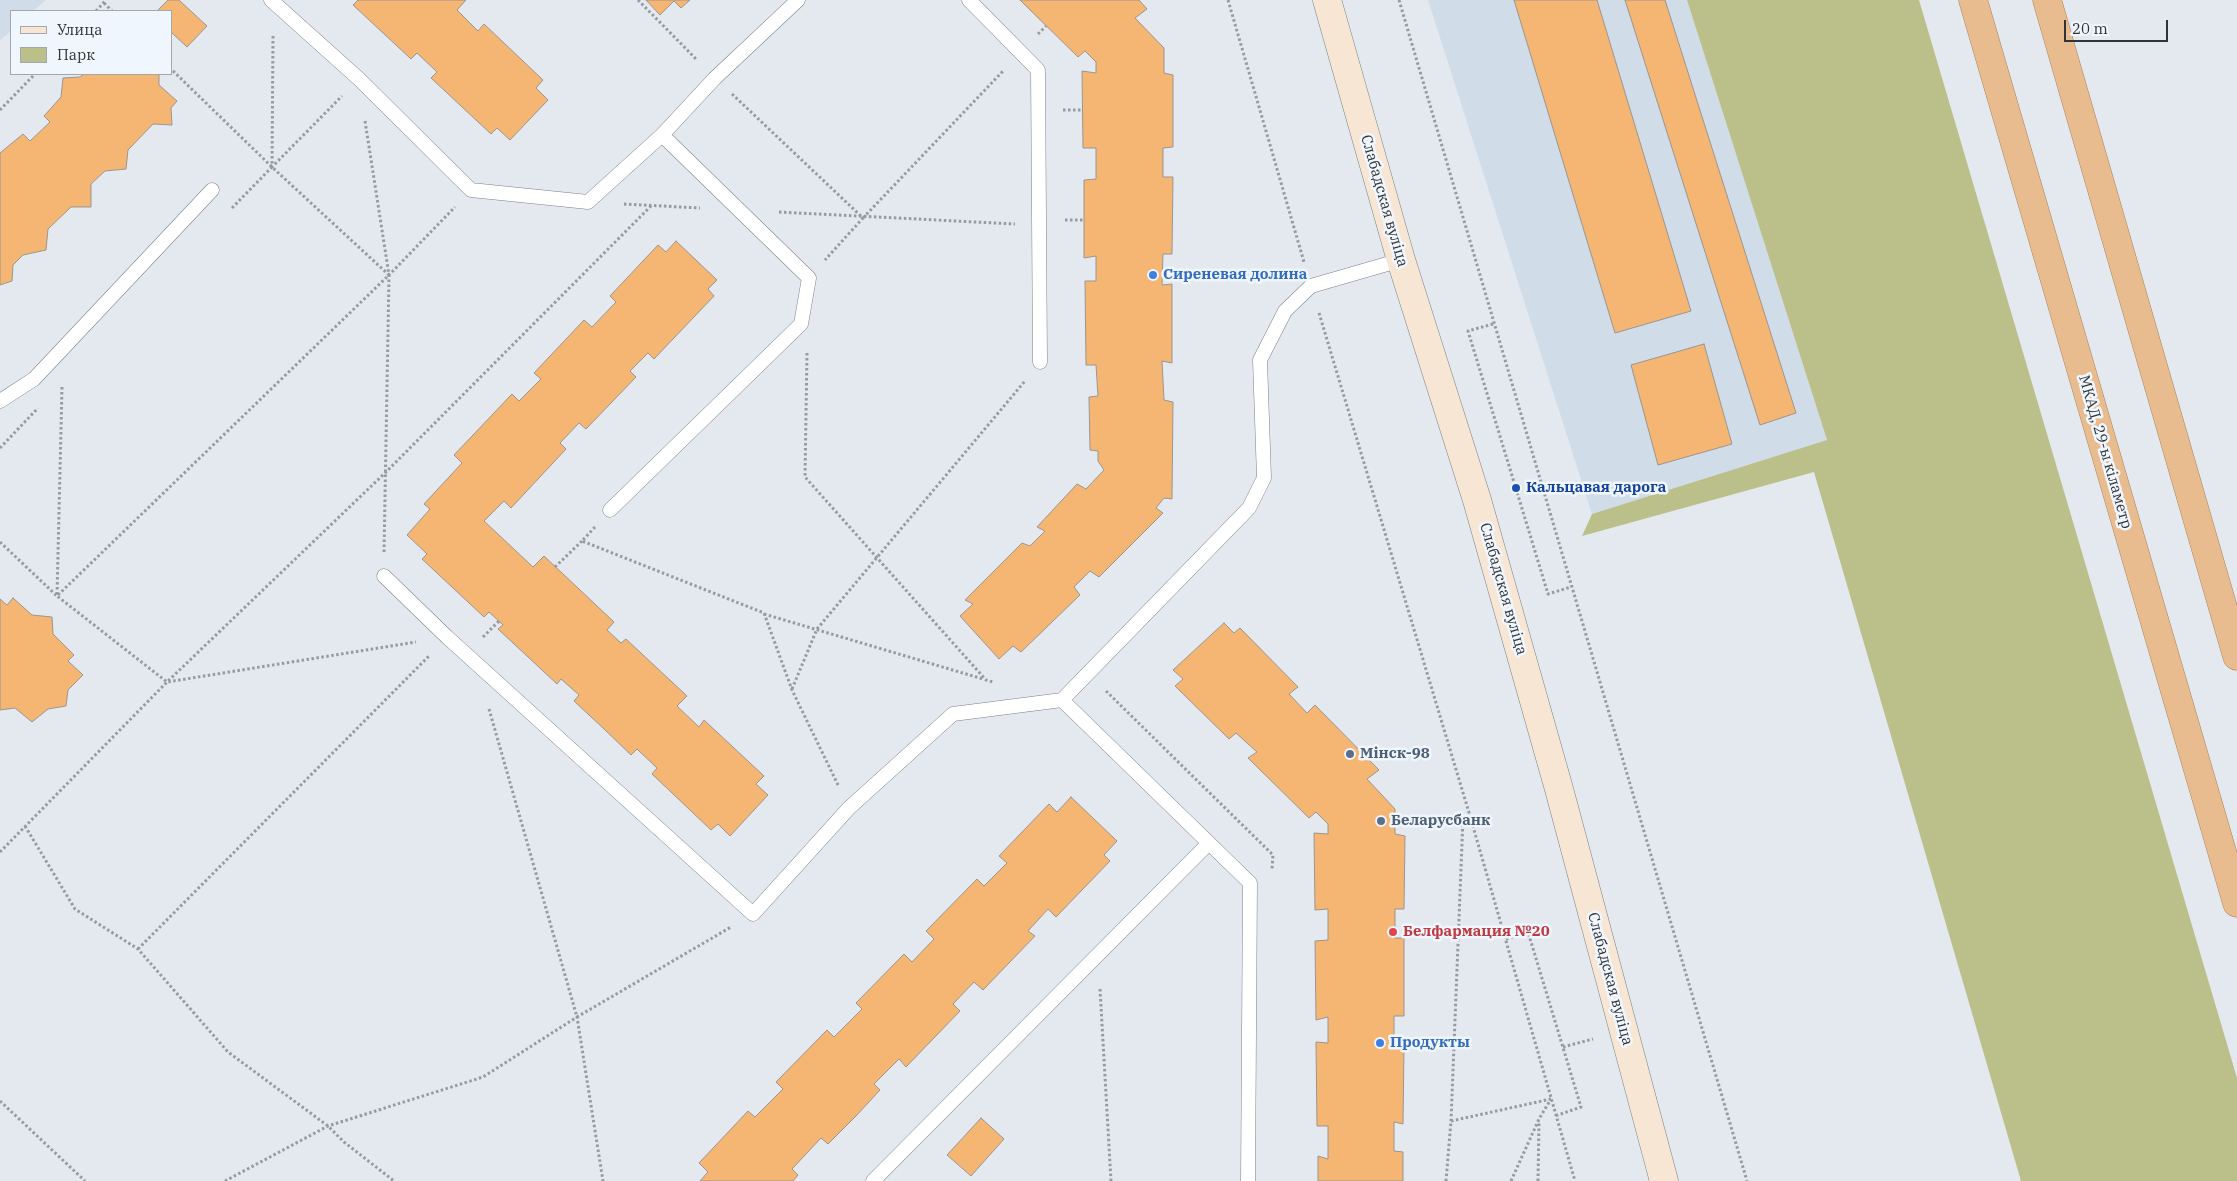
<!DOCTYPE html>
<meta charset="utf-8">
<style>
body{margin:0}
#map{position:relative;width:2237px;height:1181px;overflow:hidden;background:#e3e9ef;font-family:"IBM Plex Serif",serif}
canvas{display:block}
.legend{position:absolute;left:10px;top:10px;width:162px;height:65px;box-sizing:border-box;background:#f0f6fd;border:1px solid #a4a8ad;margin:0;padding:6px 9px;list-style:none;font-size:15px;color:#313436}
.legend li{display:flex;align-items:center;gap:10px;height:25px}
.legend b{width:25px;border:1px solid #a4a8ad}
.scale{position:absolute;left:2064px;top:20px;width:104px;height:22px;box-sizing:border-box;border:2px solid #313436;border-top:0;padding-left:6px;font-size:15px;line-height:18px;white-space:nowrap;color:#313436;-webkit-text-stroke:4px #f0f6fd;paint-order:stroke}
</style>
<div id="map">
<canvas width="2237" height="1181"></canvas>
<ul class="legend">
<li><b style="height:6px;background:#f7e6d4"></b>Улица</li>
<li><b style="height:14px;background:#bbbf89"></b>Парк</li>
</ul>
<div class="scale">20 m</div>
</div>
<script>
const ctx = document.querySelector('canvas').getContext('2d');
ctx.lineJoin = 'round';
function paint(path, color) { ctx.fillStyle = color; ctx.fill(path, 'evenodd'); }
const poly = rows => new Path2D(rows.map(r => 'M' + r).join(''));
function strokePath(path, color, width, dash) { ctx.strokeStyle = color; ctx.lineWidth = width; ctx.lineCap = dash ? 'butt' : 'round'; ctx.setLineDash(dash || []); ctx.stroke(path); }
function drawText(font, color, halo, rows, align = 'center') {
  ctx.font = font + ' "IBM Plex Serif",serif'; ctx.lineWidth = 5; ctx.setLineDash([]); ctx.textBaseline = 'middle'; ctx.strokeStyle = halo; ctx.fillStyle = color; for (const [text, x, y, turn = 0] of rows) {
    ctx.save(); ctx.translate(x, y); ctx.rotate((+turn || 0) * Math.PI / 180); ctx.textAlign = isNaN(turn) ? turn : align; if (halo) ctx.strokeText(text, 0, 0); ctx.fillText(text, 0, 0); ctx.restore();
  }
}
paint(poly([
 [0,0,46,0,33,11,11,11,11,31,0,40],
 [1428,0,1687,0,1827,440,1592,514]
]), '#d0dce8');
paint(poly([
 [1687,0,1919,0,2237,1078,2237,1181,2021,1181,1814,472,1582,536,1592,514,1827,440]
]), '#bbbf89');
const building = poly([
 [168,0,179,0,207,26,187,47,171,32,171,11,157,11,168,0],
 [358,0,466,0,457,10,478,31,484,24,543,80,536,88,548,100,510,140,497,128,491,134,431,78,437,72,417,53,411,59,353,5,358,0],
 [646,0,690,0,681,8,674,1,660,15,646,0],
 [1020,0,1139,0,1147,9,1135,18,1164,48,1164,73,1173,75,1173,147,1163,148,1163,177,1173,177,1172,254,1163,254,1162,285,1172,284,1172,363,1162,361,1164,400,1173,402,1172,499,1164,498,1156,508,1163,513,1099,577,1090,571,1074,587,1080,595,1021,652,1013,646,999,659,960,616,973,604,965,600,1022,543,1030,546,1045,531,1037,527,1077,484,1086,489,1104,470,1098,461,1098,451,1090,450,1089,397,1098,396,1096,365,1086,365,1085,281,1096,281,1096,256,1084,258,1084,180,1096,179,1096,148,1083,148,1082,71,1096,73,1096,62,1085,51,1078,57,1020,0],
 [1514,0,1597,0,1691,311,1615,333,1514,0],
 [1625,0,1665,0,1796,413,1760,425,1625,0],
 [84,74,159,74,159,85,177,101,171,108,172,125,153,124,128,150,126,169,105,171,91,184,91,207,71,207,48,229,46,250,23,255,13,265,12,281,0,285,0,153,23,134,30,141,50,122,44,116,61,97,63,78,80,77,84,74],
 [676,241,717,280,708,289,714,296,654,359,648,353,630,371,636,377,586,429,579,423,560,443,566,449,511,508,504,501,484,521,533,567,544,556,614,622,607,630,621,643,626,639,687,696,677,706,699,727,704,720,764,776,756,784,768,795,730,836,718,824,711,830,652,774,657,768,637,749,631,755,603,728,574,701,579,695,561,679,557,684,498,629,503,625,489,612,484,617,422,559,427,554,407,535,430,509,424,504,462,463,454,455,512,394,519,401,541,379,534,373,584,320,592,327,616,302,610,296,658,245,666,252,676,241],
 [1704,344,1732,444,1658,465,1631,365,1704,344],
 [13,598,32,615,52,617,53,634,74,655,68,661,83,675,68,690,66,706,48,709,32,722,15,708,0,710,0,599,7,605,13,598],
 [1224,623,1234,633,1240,628,1298,687,1289,694,1307,713,1315,705,1379,770,1367,779,1395,809,1395,834,1405,836,1404,909,1395,909,1395,938,1404,938,1404,1016,1394,1016,1394,1046,1404,1045,1403,1124,1394,1122,1394,1151,1403,1152,1403,1181,1318,1181,1318,1156,1328,1159,1328,1126,1317,1126,1316,1042,1328,1043,1328,1017,1316,1020,1315,941,1328,940,1328,909,1315,910,1314,833,1328,834,1328,824,1316,812,1309,818,1248,758,1257,752,1236,733,1229,739,1175,686,1183,679,1173,670,1224,623],
 [1071,797,1117,841,1104,855,1110,861,1056,917,1048,909,1028,931,1035,936,983,990,974,982,953,1004,960,1011,906,1067,899,1059,874,1084,880,1090,856,1116,828,1144,821,1138,792,1169,798,1175,793,1181,700,1181,708,1172,699,1163,748,1111,755,1117,783,1089,776,1082,827,1030,834,1037,862,1009,856,1003,904,954,912,962,934,939,926,931,977,879,984,886,1007,863,999,856,1049,804,1057,812,1071,797],
 [981,1118,1004,1139,971,1176,947,1155,981,1118]
]);
paint(building, '#f5b573');
strokePath(building, '#9b9590', 1);
const service = poly([
 [271,0,359,79,471,190,588,202,662,135,715,78,798,0],
 [969,0,1038,70,1040,362],
 [0,401,34,379,212,190],
 [610,510,801,324,809,278,662,135],
 [384,576,447,637,753,914,849,808,953,714,1062,700,1249,508,1264,478,1260,360,1285,311,1311,286,1401,260],
 [1062,700,1250,883,1248,1181],
 [873,1181,1209,843]
]);
const secondary = poly([
 [1327,0,1401,260,1477,500,1559,789,1664,1181]
]);
const trunk = poly([
 [1973,0,2237,903],
 [2047,0,2237,656]
]);
strokePath(service, '#7c8287', 15);
strokePath(secondary, '#7c8287', 29);
strokePath(trunk, '#a5825c', 29);
strokePath(poly([
 [638,0,697,60],
 [1228,0,1304,262],
 [1399,0,1747,1181],
 [104,3,112,11],
 [96,11,106,0],
 [1038,34,1046,26],
 [273,36,272,167,342,96],
 [732,94,863,218,825,260],
 [0,110,35,74],
 [1063,110,1083,110],
 [365,121,389,275,455,207],
 [624,204,700,208],
 [232,208,272,167],
 [779,212,1015,224],
 [863,218,1004,70],
 [1065,220,1084,220],
 [1319,313,1470,816,1575,1181],
 [1493,324,1468,331,1548,594,1571,587],
 [807,353,805,477,986,680,993,682],
 [62,387,57,596,167,682,416,642],
 [0,448,38,408],
 [595,527,582,541,764,613,792,690,838,785],
 [0,542,57,596,389,275,272,167,171,69],
 [384,552,389,276],
 [555,567,582,541],
 [764,614,983,679],
 [483,637,499,621],
 [792,689,817,629,1025,381],
 [1106,691,1273,855,1272,869],
 [489,709,577,1017,731,927],
 [25,826,75,909,138,949,228,1052,328,1126,344,1142,394,1181],
 [0,852,167,682,386,472,652,205],
 [1506,939,1528,932,1581,1107,1555,1116],
 [138,949,430,655],
 [1100,989,1111,1181],
 [1563,1047,1593,1039],
 [0,1101,85,1181],
 [1451,1121,1551,1099],
 [225,1181,328,1126,483,1077,577,1017,603,1181],
 [1446,1181,1451,1121,1463,818,1470,816],
 [1511,1181,1539,1119,1551,1099],
 [1538,1181,1539,1122]
]), '#979ba0', 3, [2.5, 2.5]);
strokePath(service, '#fff', 14);
strokePath(secondary, '#f7e6d4', 28);
strokePath(trunk, '#e8bc8e', 28);
for (const [x, y, r, color] of [
 [1153,275,5,"#3f7fe0"],
 [1516,488,5,"#1a4fb4"],
 [1350,754,5,"#5c6f8a"],
 [1381,821,5,"#5c6f8a"],
 [1393,932,5,"#e0444e"],
 [1380,1043,5,"#3f7fe0"]
]) { const dot = new Path2D(); dot.arc(x, y, r, 0, 2 * Math.PI); ctx.fillStyle = color; ctx.fill(dot); strokePath(dot, '#f0f6fd', 2); }
drawText('15px', '#313436', '#f0f6fd', [
 ["Слабадская вуліца",1384,201,74],
 ["МКАД, 29-ы кіламетр",2105,452,74],
 ["Слабадская вуліца",1503,589,74],
 ["Слабадская вуліца",1610,979,75]
]);
drawText('bold 15px', '#366cbe', '#f0f6fd', [
 ["Сиреневая долина",1163,275],
 ["Продукты",1390,1043]
], 'left');
drawText('bold 15px', '#164399', '#f0f6fd', [
 ["Кальцавая дарога",1526,488]
], 'left');
drawText('bold 15px', '#4e5e75', '#f0f6fd', [
 ["Мінск-98",1360,754],
 ["Беларусбанк",1391,821]
], 'left');
drawText('bold 15px', '#be3a42', '#f0f6fd', [
 ["Белфармация №20",1403,932]
], 'left');
</script>
